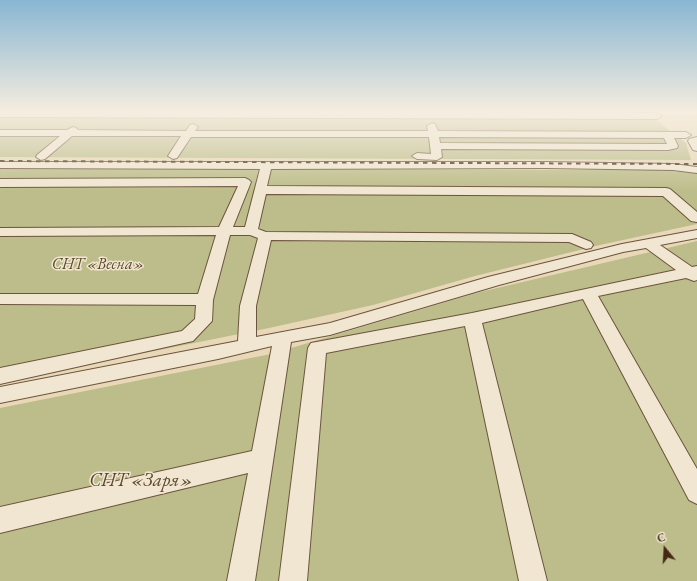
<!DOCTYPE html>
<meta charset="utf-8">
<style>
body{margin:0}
#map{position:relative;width:697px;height:581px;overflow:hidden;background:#e8d8b8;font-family:"EB Garamond",serif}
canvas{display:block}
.north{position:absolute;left:645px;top:529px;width:40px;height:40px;-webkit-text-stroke:3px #f0e6d1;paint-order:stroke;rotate:342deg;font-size:11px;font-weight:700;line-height:16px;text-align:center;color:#442815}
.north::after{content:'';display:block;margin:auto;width:14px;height:18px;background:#442815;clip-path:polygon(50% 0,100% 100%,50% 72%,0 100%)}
</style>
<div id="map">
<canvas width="697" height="581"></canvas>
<div class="north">С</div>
</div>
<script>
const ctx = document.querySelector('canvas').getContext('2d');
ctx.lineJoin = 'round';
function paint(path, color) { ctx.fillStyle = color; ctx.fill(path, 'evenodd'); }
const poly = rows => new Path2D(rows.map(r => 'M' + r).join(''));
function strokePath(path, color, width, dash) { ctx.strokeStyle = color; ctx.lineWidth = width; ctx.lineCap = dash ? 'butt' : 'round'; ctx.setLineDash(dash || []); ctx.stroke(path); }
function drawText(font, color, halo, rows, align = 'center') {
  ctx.font = font + ' "EB Garamond",serif'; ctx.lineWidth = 3; ctx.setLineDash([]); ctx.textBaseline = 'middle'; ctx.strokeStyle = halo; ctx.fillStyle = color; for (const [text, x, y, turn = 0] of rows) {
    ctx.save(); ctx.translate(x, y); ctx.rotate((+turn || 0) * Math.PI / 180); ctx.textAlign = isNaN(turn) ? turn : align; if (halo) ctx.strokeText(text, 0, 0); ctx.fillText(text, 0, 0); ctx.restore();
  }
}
paint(poly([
 [0,111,644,111,686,143,691,160,0,157],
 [0,169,658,170,697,173,697,224,600,245,475,276,373,305,269,328,0,382],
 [697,241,697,581,0,581,0,408,271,354,476,293]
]), '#bcbd8a');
const minor = poly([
 [0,111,657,113,662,116,657,119,0,117,0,111],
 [432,123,435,124,438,131,686,132,691,135,686,138,674,138,678,146,677,148,668,150,441,149,442,157,437,160,417,159,412,156,417,153,431,154,429,137,191,137,177,158,173,159,168,156,181,136,72,136,45,159,41,160,36,157,37,155,60,136,0,136,0,130,67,130,73,127,76,128,78,130,186,131,190,125,193,124,198,127,195,131,428,131,427,126,432,123],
 [439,137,664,138,667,144,440,143,439,137],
 [697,137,697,151,693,150,688,141,689,139,697,137],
 [0,162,546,162,673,164,697,167,697,173,673,170,546,168,271,169,267,186,666,188,670,189,697,212,697,222,691,221,663,196,266,194,258,229,266,232,572,234,591,242,593,245,591,248,586,249,569,242,271,240,256,306,256,337,330,323,488,277,622,244,697,230,697,238,660,245,692,267,697,266,697,280,694,281,686,278,598,296,697,469,697,504,689,500,583,299,482,323,547,581,519,581,465,326,326,353,307,581,279,581,308,348,311,343,472,313,676,270,646,248,623,252,499,285,330,335,291,342,255,581,227,581,248,473,0,533,0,507,252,451,272,346,218,359,0,403,0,387,238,341,240,306,258,238,250,235,230,235,213,300,212,321,193,341,0,384,0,368,182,331,195,319,196,305,0,304,0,294,198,294,216,235,0,236,0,228,219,227,238,186,0,187,0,179,245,178,249,180,251,182,233,227,245,227,260,169,0,168,0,162]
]);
strokePath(minor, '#6d543e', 2);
paint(minor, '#f0e6d1');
strokePath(poly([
 [0,161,697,164]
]), '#442815', 2, [4.5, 4.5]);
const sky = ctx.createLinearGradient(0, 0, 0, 192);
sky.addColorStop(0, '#88b6d3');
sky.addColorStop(0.58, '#f5eddf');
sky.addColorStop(1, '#f5eddf00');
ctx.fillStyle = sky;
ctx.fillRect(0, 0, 697, 192);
drawText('italic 16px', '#5c462c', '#f0e6d1', [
 ["СНТ «Весна»",98,265]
]);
drawText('italic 19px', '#5c462c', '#f0e6d1', [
 ["СНТ «Заря»",141,481]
]);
</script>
